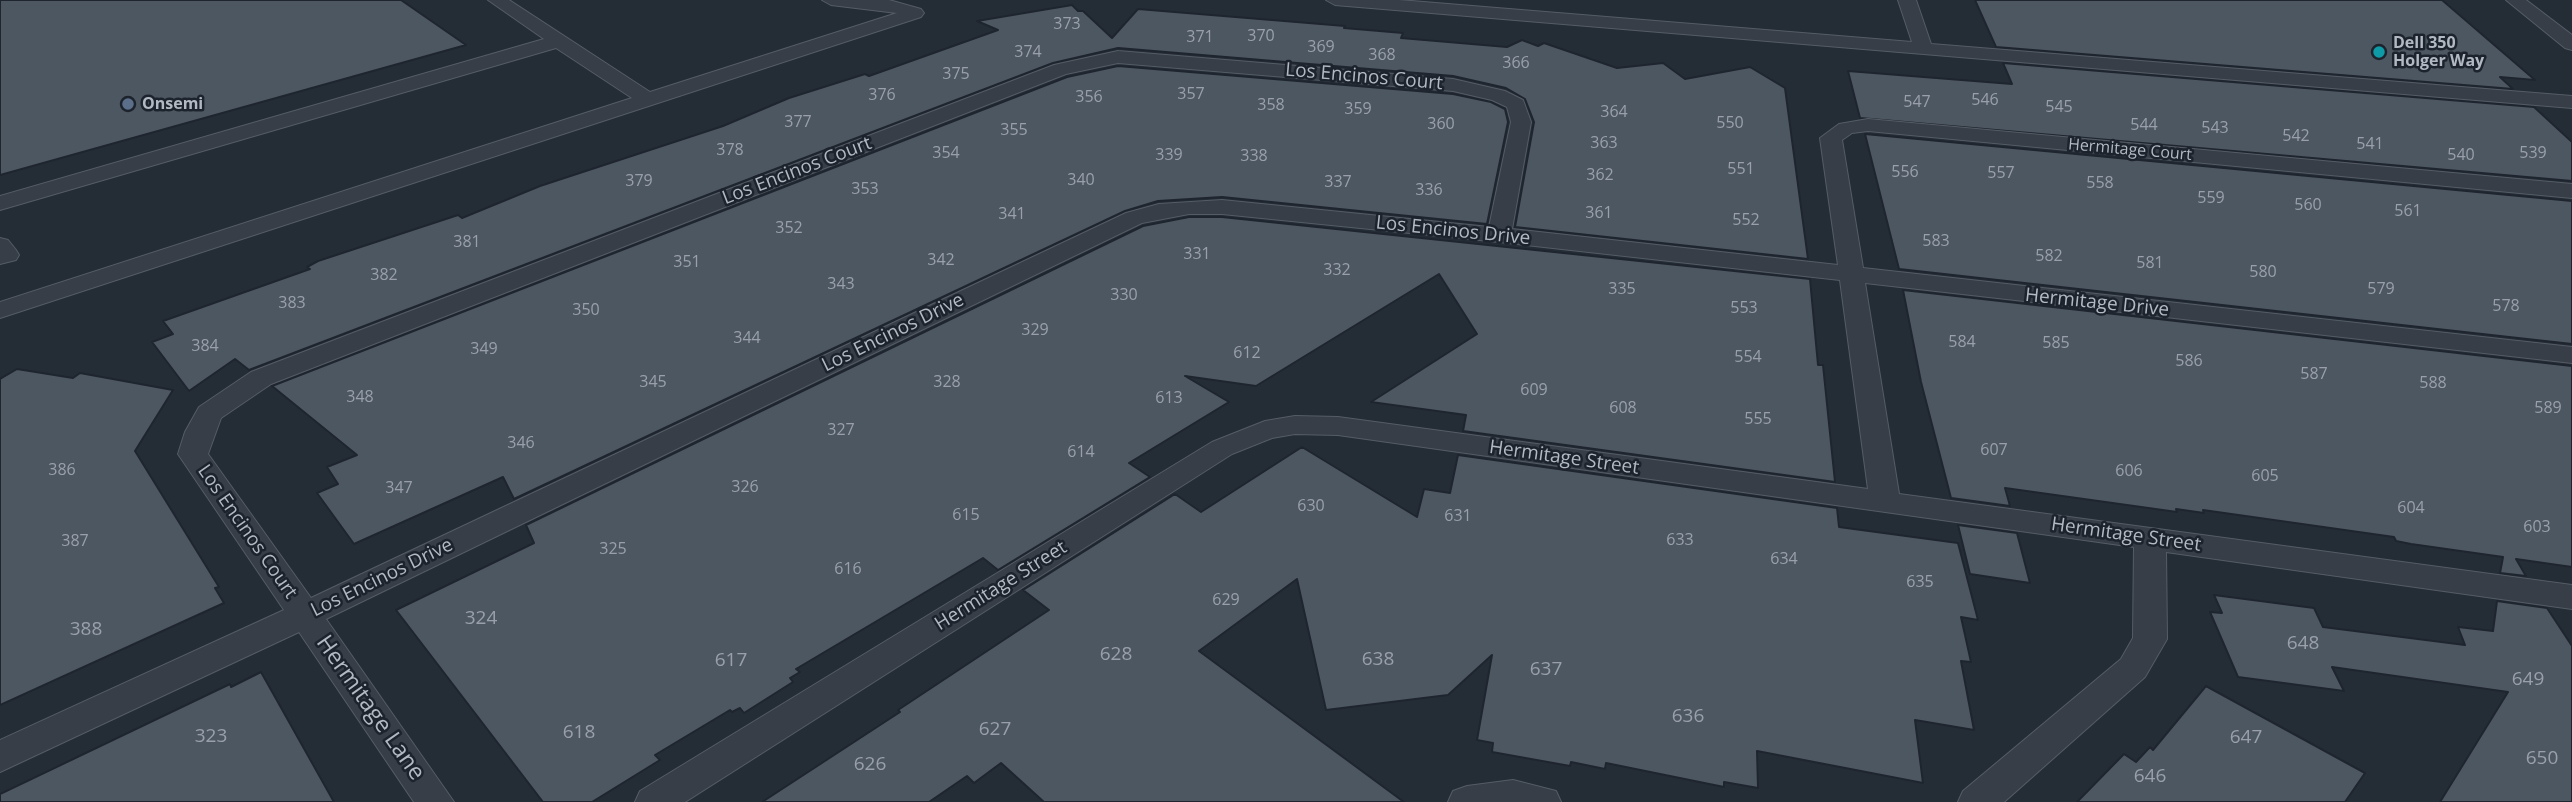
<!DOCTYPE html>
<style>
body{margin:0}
canvas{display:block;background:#242c36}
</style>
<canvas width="2572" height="802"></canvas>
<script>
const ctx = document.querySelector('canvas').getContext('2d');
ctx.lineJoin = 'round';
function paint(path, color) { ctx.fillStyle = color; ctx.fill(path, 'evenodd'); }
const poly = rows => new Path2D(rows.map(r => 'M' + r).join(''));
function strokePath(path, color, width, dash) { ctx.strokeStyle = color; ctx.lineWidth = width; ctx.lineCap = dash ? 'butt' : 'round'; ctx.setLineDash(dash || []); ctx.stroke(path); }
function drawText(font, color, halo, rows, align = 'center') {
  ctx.font = font + ' "Open Sans",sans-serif'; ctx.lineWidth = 5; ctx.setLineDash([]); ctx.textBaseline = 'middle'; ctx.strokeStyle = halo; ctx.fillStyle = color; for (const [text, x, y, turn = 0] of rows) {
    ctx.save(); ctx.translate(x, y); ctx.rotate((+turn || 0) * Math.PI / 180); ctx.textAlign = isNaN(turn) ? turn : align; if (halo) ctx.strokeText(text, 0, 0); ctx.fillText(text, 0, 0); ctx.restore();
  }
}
const building = poly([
 [0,0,401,0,466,45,0,175,0,0],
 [1975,0,2442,0,2535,80,2500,77,2513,89,1996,47,1975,0],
 [1072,5,1078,11,1083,11,1112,38,1138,9,1345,26,1344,28,1403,33,1401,38,1507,47,1522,40,1538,46,1544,43,1617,68,1663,63,1685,79,1750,67,1785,88,1808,259,1515,227,1534,122,1525,99,1506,88,1453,76,1118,48,1053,63,249,370,235,359,189,391,152,342,173,334,163,321,310,269,307,267,318,261,458,215,462,218,540,186,723,126,789,98,865,74,869,76,998,30,977,21,1072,5],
 [2003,63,2534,107,2572,142,2572,181,1860,118,1848,71,2012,84,2003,63],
 [1118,66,1453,94,1491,102,1505,109,1508,122,1487,224,1222,197,1158,201,1125,211,514,499,503,477,354,544,317,493,338,484,327,467,357,455,272,386,1067,77,1118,66],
 [1865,134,2572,201,2572,344,1899,269,1865,134],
 [1189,217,1222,217,1810,279,1818,365,1823,365,1835,482,1463,431,1466,415,1371,402,1477,334,1439,274,1256,386,1185,376,1229,402,1129,463,1150,477,998,570,983,558,796,669,800,672,790,678,793,682,744,713,740,708,732,712,730,710,655,755,660,760,592,802,543,802,396,610,534,543,526,525,1143,226,1189,217],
 [1903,290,2572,366,2572,567,2516,559,2526,576,2500,573,2503,557,2411,544,2396,541,2394,537,2203,510,2204,513,2176,509,2177,512,2005,488,2010,506,1951,498,1921,382,1903,290],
 [17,369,73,378,80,373,173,390,135,451,219,587,215,588,224,603,0,705,0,379,17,369],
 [1302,447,1417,517,1424,489,1450,493,1458,455,1837,508,1839,527,1958,543,1978,620,1961,617,1971,662,1961,661,1974,730,1915,720,1923,783,1757,751,1758,788,1724,782,1724,787,1606,763,1605,769,1571,762,1570,766,1492,752,1493,743,1477,740,1492,655,1448,695,1326,710,1297,579,1199,651,1404,802,1044,802,1001,763,974,783,967,776,929,802,762,802,900,712,898,710,1049,610,1023,590,1175,494,1201,512,1302,447],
 [1958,525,2017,533,2030,583,1970,574,1958,525],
 [2214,595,2314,608,2323,627,2465,645,2458,627,2493,631,2497,601,2547,608,2572,646,2572,802,2440,802,2508,692,2332,667,2344,691,2238,677,2210,612,2222,613,2214,595],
 [261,672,334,802,0,802,0,794,230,684,231,687,261,672],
 [2206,686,2365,773,2345,802,2077,802,2124,754,2136,762,2150,747,2153,750,2206,686]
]);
paint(building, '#4d5762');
strokePath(building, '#1f252e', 2);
const service = poly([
 [488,0,509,0,650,92,897,13,831,5,822,0,889,0,921,9,924,13,921,17,0,318,0,302,632,98,556,48,0,210,0,196,544,39,488,0],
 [1326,0,1399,0,1912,42,1898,0,1916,0,1931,44,2572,96,2572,108,1335,5,1326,0],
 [2506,0,2526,0,2572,35,2572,50,2565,48,2506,0],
 [1118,51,1453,79,1505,91,1523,100,1531,122,1512,229,1838,265,1820,138,1839,124,1868,119,2572,184,2572,198,1868,131,1852,133,1842,140,1863,268,2572,347,2572,363,1865,283,1899,494,2572,585,2572,609,2166,552,2167,639,2145,677,2004,802,1958,802,1963,791,2121,659,2133,638,2134,547,1338,435,1295,434,1272,438,1232,454,685,802,635,802,640,791,1212,442,1265,421,1295,416,1338,417,1868,489,1840,280,1499,242,1222,214,1189,214,1142,223,326,619,454,802,414,802,299,632,0,772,0,740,284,610,178,454,185,432,199,407,251,372,1054,65,1118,51],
 [1118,63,1453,91,1492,100,1507,107,1511,122,1489,227,1222,200,1159,204,1126,213,311,598,208,454,221,418,271,384,1066,74,1118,63],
 [0,238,8,240,16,250,19,255,16,260,0,264,0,238],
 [1513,780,1556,791,1561,802,1448,802,1453,791,1467,786,1513,780]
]);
strokePath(service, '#555c65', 2);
paint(service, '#373e47');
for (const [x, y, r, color] of [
 [2379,52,7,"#0f9aa8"],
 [128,104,7,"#5c6f8a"]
]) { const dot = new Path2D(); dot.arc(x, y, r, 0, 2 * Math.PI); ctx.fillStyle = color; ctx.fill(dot); strokePath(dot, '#1d232c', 2.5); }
drawText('16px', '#99a0ab', null, [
 ["373",1067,24],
 ["370",1261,36],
 ["371",1200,37],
 ["369",1321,47],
 ["374",1028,52],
 ["368",1382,55],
 ["366",1516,63],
 ["375",956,74],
 ["357",1191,94],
 ["376",882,95],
 ["356",1089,97],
 ["546",1985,100],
 ["547",1917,102],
 ["358",1271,105],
 ["545",2059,107],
 ["359",1358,109],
 ["364",1614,112],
 ["377",798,122],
 ["550",1730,123],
 ["360",1441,124],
 ["544",2144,125],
 ["543",2215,128],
 ["355",1014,130],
 ["542",2296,136],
 ["363",1604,143],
 ["541",2370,144],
 ["378",730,150],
 ["354",946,153],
 ["539",2533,153],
 ["339",1169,155],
 ["540",2461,155],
 ["338",1254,156],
 ["551",1741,169],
 ["556",1905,172],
 ["557",2001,173],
 ["362",1600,175],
 ["340",1081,180],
 ["379",639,181],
 ["337",1338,182],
 ["558",2100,183],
 ["353",865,189],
 ["336",1429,190],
 ["559",2211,198],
 ["560",2308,205],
 ["561",2408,211],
 ["361",1599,213],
 ["341",1012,214],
 ["552",1746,220],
 ["352",789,228],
 ["583",1936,241],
 ["381",467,242],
 ["331",1197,254],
 ["582",2049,256],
 ["342",941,260],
 ["351",687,262],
 ["581",2150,263],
 ["332",1337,270],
 ["580",2263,272],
 ["382",384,275],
 ["343",841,284],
 ["335",1622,289],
 ["579",2381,289],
 ["330",1124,295],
 ["383",292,303],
 ["578",2506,306],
 ["553",1744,308],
 ["350",586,310],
 ["329",1035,330],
 ["344",747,338],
 ["584",1962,342],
 ["585",2056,343],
 ["384",205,346],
 ["349",484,349],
 ["612",1247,353],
 ["554",1748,357],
 ["586",2189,361],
 ["587",2314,374],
 ["345",653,382],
 ["328",947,382],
 ["588",2433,383],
 ["609",1534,390],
 ["348",360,397],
 ["613",1169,398],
 ["608",1623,408],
 ["589",2548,408],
 ["555",1758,419],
 ["327",841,430],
 ["346",521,443],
 ["607",1994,450],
 ["614",1081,452],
 ["386",62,470],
 ["606",2129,471],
 ["605",2265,476],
 ["326",745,487],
 ["347",399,488],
 ["630",1311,506],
 ["604",2411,508],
 ["615",966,515],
 ["631",1458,516],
 ["603",2537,527],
 ["633",1680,540],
 ["387",75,541],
 ["325",613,549],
 ["634",1784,559],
 ["616",848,569],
 ["635",1920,582],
 ["629",1226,600]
]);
drawText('bold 16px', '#b2b9c3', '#1d232c', [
 ["Dell 350",2393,43],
 ["Holger Way",2393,61],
 ["Onsemi",142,104]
], 'left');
drawText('16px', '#b2b9c3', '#1d232c', [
 ["Hermitage Court",2130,150,5]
]);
drawText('19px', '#b2b9c3', '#1d232c', [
 ["Los Encinos Court",1364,77,5],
 ["Los Encinos Court",797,171,-21],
 ["Los Encinos Drive",1453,231,6],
 ["Hermitage Drive",2097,303,6],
 ["Los Encinos Drive",893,333,-26],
 ["Hermitage Street",1564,458,8],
 ["Los Encinos Court",247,532,55],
 ["Hermitage Street",2126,535,8],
 ["Los Encinos Drive",382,578,-26],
 ["Hermitage Street",1001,586,-32]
]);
drawText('19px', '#99a0ab', null, [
 ["324",481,619],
 ["388",86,630],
 ["648",2303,644],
 ["628",1116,655],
 ["638",1378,660],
 ["617",731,661],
 ["637",1546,670],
 ["649",2528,680],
 ["636",1688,717],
 ["627",995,730],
 ["618",579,733],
 ["323",211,737],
 ["647",2246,738],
 ["650",2542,759],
 ["626",870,765],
 ["646",2150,777]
]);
drawText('23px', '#b2b9c3', '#1d232c', [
 ["Hermitage Lane",370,708,55]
]);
</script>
